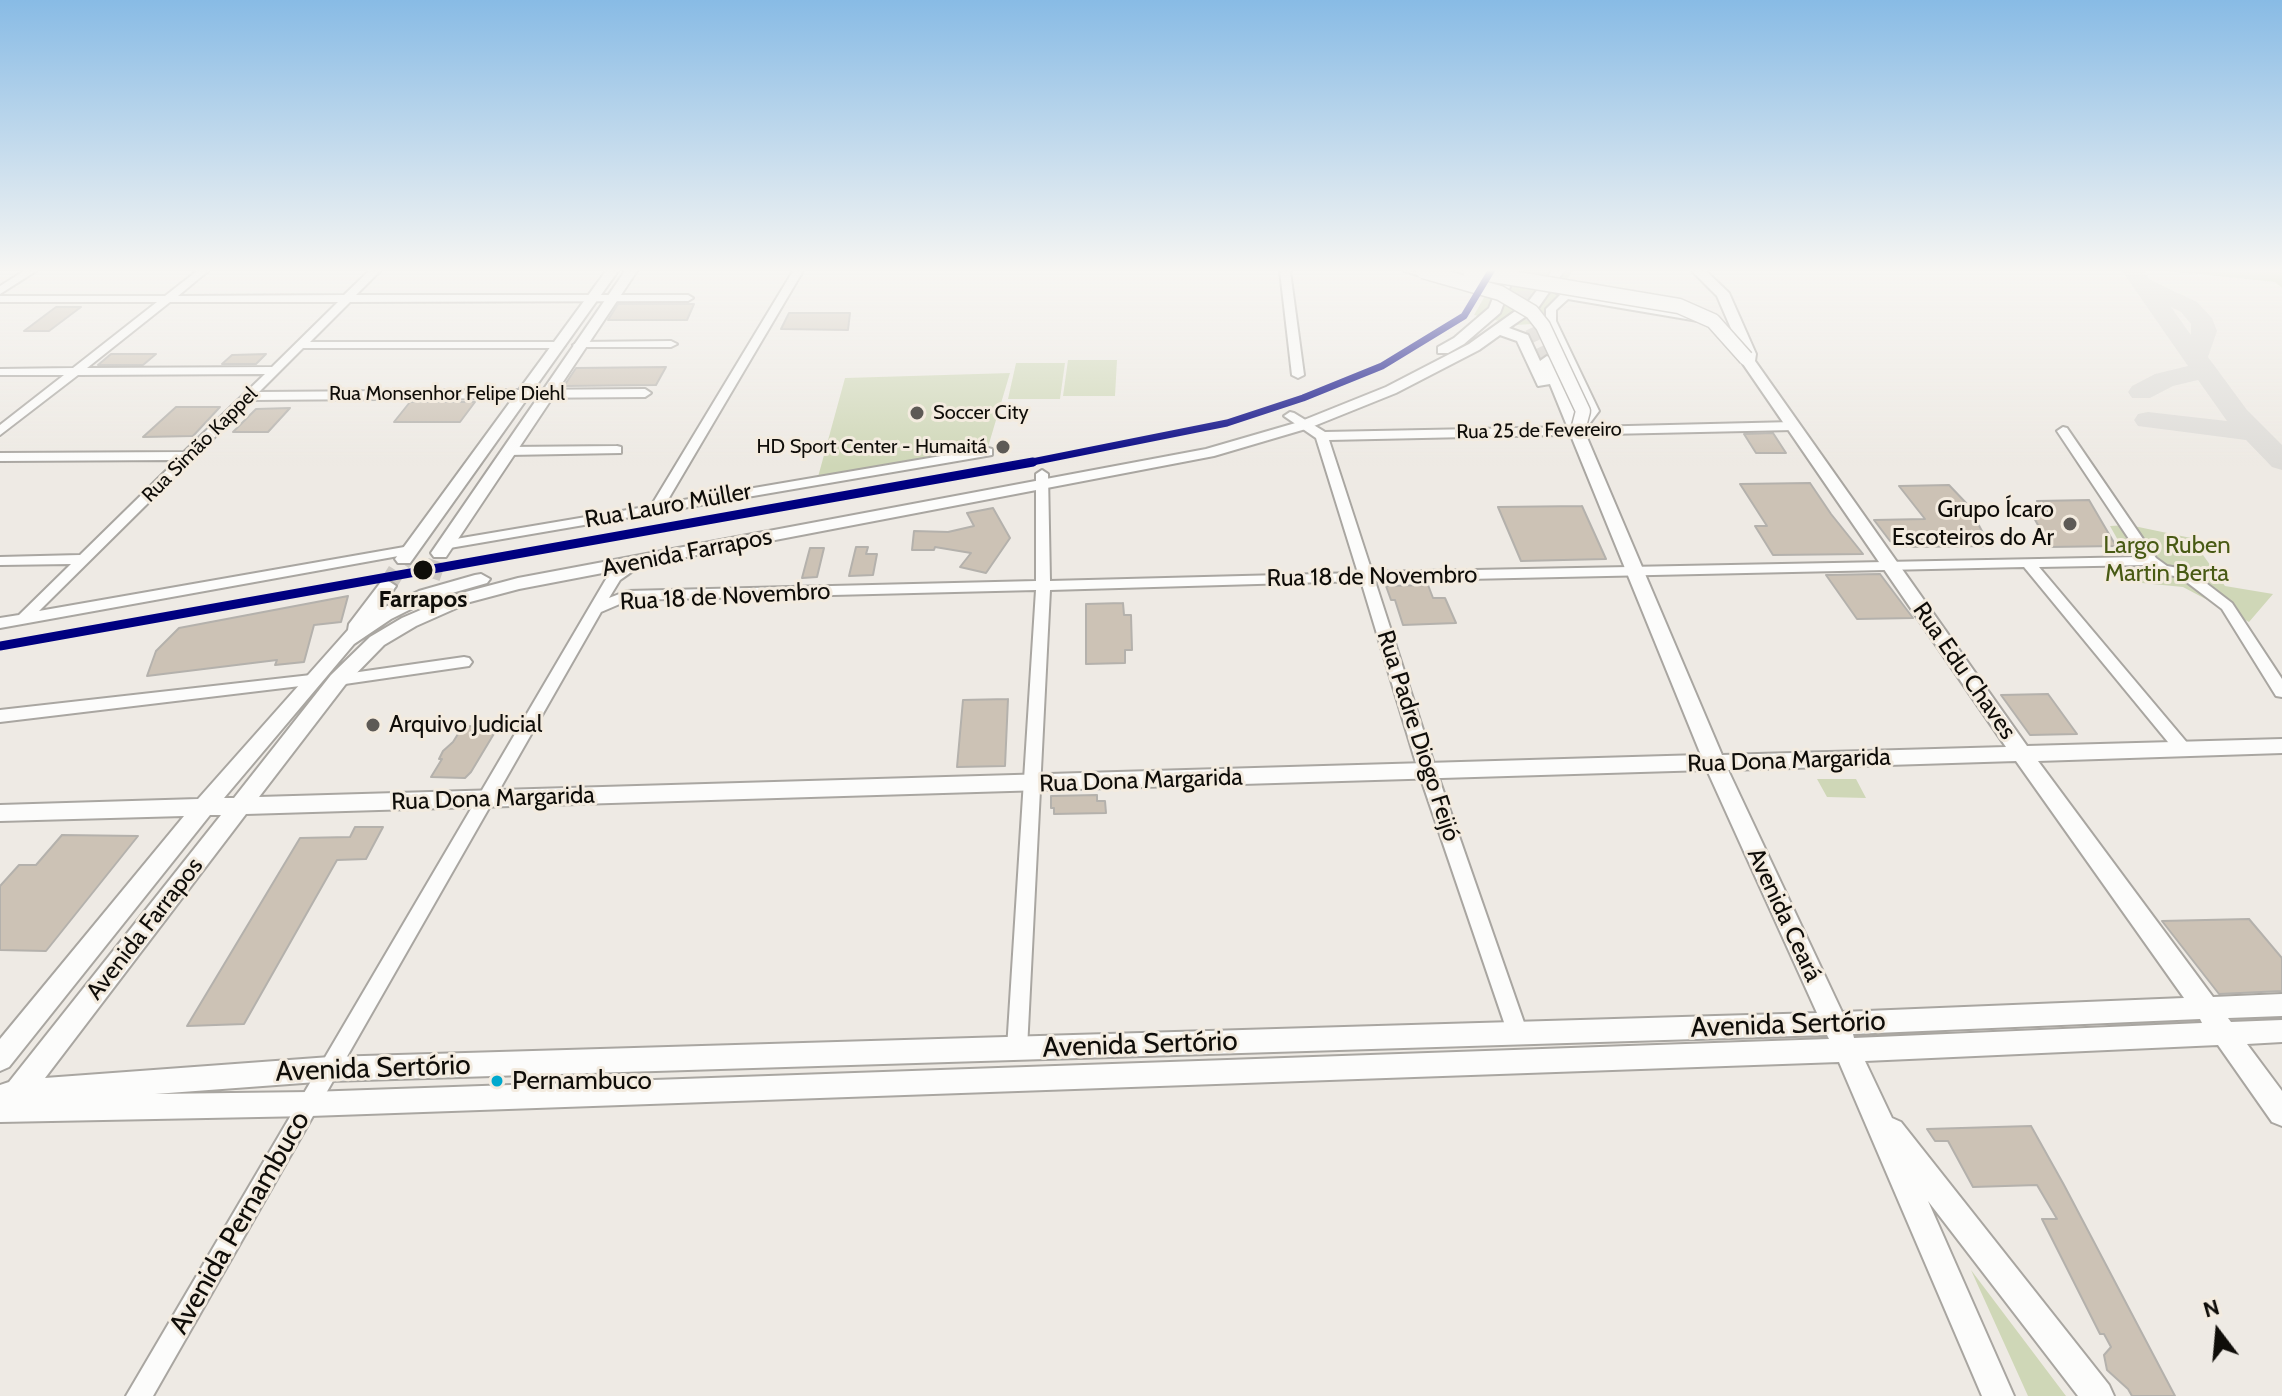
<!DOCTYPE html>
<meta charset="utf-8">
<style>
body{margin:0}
#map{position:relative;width:2282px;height:1396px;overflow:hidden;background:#eeeae4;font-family:Cabin,sans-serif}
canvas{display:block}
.north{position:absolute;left:2178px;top:1292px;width:80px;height:80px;-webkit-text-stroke:6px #f3ebdf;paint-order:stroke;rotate:344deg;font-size:22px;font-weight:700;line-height:32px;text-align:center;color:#0f0d09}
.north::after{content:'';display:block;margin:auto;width:28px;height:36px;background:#0f0d09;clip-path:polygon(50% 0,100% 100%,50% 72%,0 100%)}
</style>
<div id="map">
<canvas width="2282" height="1396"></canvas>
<div class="north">N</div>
</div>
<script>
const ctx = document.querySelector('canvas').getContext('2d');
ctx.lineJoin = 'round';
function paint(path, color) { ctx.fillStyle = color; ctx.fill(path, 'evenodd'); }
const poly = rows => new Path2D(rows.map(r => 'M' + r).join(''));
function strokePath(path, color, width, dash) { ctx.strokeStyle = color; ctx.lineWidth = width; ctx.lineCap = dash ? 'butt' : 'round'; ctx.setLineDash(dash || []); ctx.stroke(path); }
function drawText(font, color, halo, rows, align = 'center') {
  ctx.font = font + ' Cabin,sans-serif'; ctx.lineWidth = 6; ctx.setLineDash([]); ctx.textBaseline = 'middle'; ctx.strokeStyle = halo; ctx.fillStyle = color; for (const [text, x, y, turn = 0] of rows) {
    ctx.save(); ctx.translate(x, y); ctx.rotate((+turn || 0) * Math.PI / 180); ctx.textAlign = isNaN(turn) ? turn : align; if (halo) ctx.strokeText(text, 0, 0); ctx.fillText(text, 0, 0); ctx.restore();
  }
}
paint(poly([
 [1499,271,1573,271,1566,280,1597,283,1610,291,1563,294,1550,303,1546,314,1548,323,1516,325,1474,315],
 [2168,271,2282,271,2282,288,2275,282],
 [1068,360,1117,360,1115,396,1063,396],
 [1016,363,1065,363,1060,399,1008,399],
 [1010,373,988,447,818,477,845,378],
 [2129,525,2191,538,2225,586,2273,594,2249,622,2183,587,2142,583,2110,526],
 [1817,779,1856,779,1866,798,1827,797],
 [1971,1270,2066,1396,2028,1396]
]), '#cfd7b7');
paint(poly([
 [2122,271,2144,271,2151,280,2197,302,2212,318,2217,331,2208,357,2247,410,2282,445,2282,470,2272,467,2246,440,2138,426,2134,420,2138,414,2148,412,2227,421,2198,380,2173,386,2150,398,2132,398,2128,392,2132,386,2155,374,2188,366,2122,271],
 [2171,307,2181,312,2191,324,2191,335,2171,307]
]), '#dedcd8');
const building = poly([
 [618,304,694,304,687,320,608,320,618,304],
 [56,307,81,307,49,331,24,331,56,307],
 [789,313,850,313,848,330,781,329,789,313],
 [111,354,156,354,143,365,98,365,111,354],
 [266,354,256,364,222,364,232,355,266,354],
 [666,367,656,385,564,386,576,368,666,367],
 [410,402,475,402,460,422,394,422,410,402],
 [176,407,220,407,193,436,143,437,176,407],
 [290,408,268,432,233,432,256,409,290,408],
 [1773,433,1786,453,1756,453,1744,434,1773,433],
 [1810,483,1831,514,1863,554,1773,555,1755,526,1767,526,1740,484,1810,483],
 [1949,485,1968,505,1990,546,1905,547,1890,541,1874,520,1925,519,1899,486,1949,485],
 [2089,500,2116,546,2050,547,2033,516,2052,516,2037,501,2089,500],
 [1582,506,1606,559,1521,561,1498,507,1582,506],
 [993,508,1010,538,986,573,960,567,971,553,935,547,934,550,912,550,914,531,948,532,974,526,967,513,993,508],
 [856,547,868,547,866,554,877,554,873,575,849,576,856,547],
 [810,548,824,548,817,577,802,578,810,548],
 [1880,574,1913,618,1857,619,1826,575,1880,574],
 [1428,585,1433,598,1445,598,1456,623,1403,625,1395,600,1391,600,1386,586,1428,585],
 [348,596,341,622,314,625,304,662,275,665,277,660,147,676,156,651,179,628,348,596],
 [1123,603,1124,615,1131,615,1132,650,1125,650,1125,663,1086,664,1086,604,1123,603],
 [2048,694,2077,734,2030,735,2001,695,2048,694],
 [1008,699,1005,766,957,767,963,700,1008,699],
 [463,726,498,727,471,772,465,778,431,777,442,759,439,759,443,751,453,742,463,726],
 [1097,795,1097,801,1105,801,1106,813,1054,814,1054,808,1051,808,1051,796,1097,795],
 [355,827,383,827,366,859,337,860,244,1024,187,1026,300,838,350,837,355,827],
 [62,835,138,836,46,951,0,950,0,886,19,865,36,865,62,835],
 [2249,919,2282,958,2282,991,2219,994,2162,921,2249,919],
 [2031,1126,2064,1185,2175,1396,2132,1396,2128,1389,2107,1370,2104,1355,2111,1347,2104,1334,2100,1334,2042,1219,2057,1219,2037,1185,1973,1187,1948,1141,1935,1141,1927,1129,2031,1126]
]);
paint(building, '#ccc2b5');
strokePath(building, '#b4b1ac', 2);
strokePath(poly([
 [1525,271,1522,275,1524,295,1534,307,1529,322,1547,360]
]), '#cdc9c3', 14, [14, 7]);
strokePath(poly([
 [431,578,440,553],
 [387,586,404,559]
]), '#cdc9c3', 18, [18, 9]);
const minor = poly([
 [24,271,36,271,0,294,0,286,24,271],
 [197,271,208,271,178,296,344,295,369,271,380,271,356,295,688,295,693,298,688,301,350,302,310,342,559,342,565,345,559,348,303,348,259,392,645,389,651,393,645,397,252,400,39,611,410,546,417,550,415,553,0,628,0,618,19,615,71,564,0,565,0,557,80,555,177,460,0,461,0,453,184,452,265,374,78,375,0,435,0,425,64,375,0,375,0,369,73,368,157,302,0,302,0,296,165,296,197,271],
 [170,302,338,302,272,367,87,368,170,302],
 [793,271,803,271,666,503,988,448,992,449,992,455,444,549,439,548,437,545,444,541,651,506,793,271],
 [1280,271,1290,271,1304,375,1298,378,1292,375,1280,271],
 [1553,276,1569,292,1698,315,1703,318,1698,321,1568,299,1556,310,1556,321,1599,411,1587,427,1793,422,1799,426,1793,430,1329,440,1372,572,2141,557,2057,431,2063,427,2067,428,2156,558,2167,566,2189,570,2232,603,2282,679,2282,697,2276,696,2222,609,2180,577,2158,573,2148,565,2039,567,2189,745,2191,749,2189,753,2183,755,2177,753,2024,567,1375,581,1437,773,1528,1034,1525,1040,1518,1043,1511,1040,1508,1034,1419,773,1361,581,1050,590,1027,1049,1024,1056,1017,1058,1010,1056,1007,1049,1036,590,629,600,601,612,153,1396,126,1396,609,574,635,558,645,558,647,561,620,580,609,598,627,591,1036,581,1036,474,1042,470,1048,474,1050,581,1358,573,1316,438,1284,416,1290,412,1294,413,1325,432,1574,427,1587,411,1546,321,1546,309,1560,295,1553,291,1548,279,1553,276],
 [579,342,671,341,677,344,671,347,575,347,573,345,579,342],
 [617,446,621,447,621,453,508,455,502,451,508,447,617,446],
 [464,657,469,658,472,662,469,666,338,685,330,680,338,675,464,657],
 [311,675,319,680,317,684,0,722,0,710,311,675]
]);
const major = poly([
 [606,271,618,271,410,563,398,563,395,559,398,555,606,271],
 [625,271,637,271,446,557,434,557,431,553,625,271],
 [1404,271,1445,275,1452,271,1464,271,1459,279,1445,283,1404,271],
 [1504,271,1516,271,1500,313,1464,344,1448,353,1438,353,1438,347,1454,338,1489,308,1504,271],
 [1552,271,1564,271,1538,308,1509,328,1528,335,1540,361,1547,356,1554,360,1722,755,2006,747,1741,361,1739,358,1742,354,1717,296,1692,271,1706,271,1729,293,1756,354,1755,361,2027,746,2282,739,2282,753,2038,761,2213,997,2282,994,2282,1016,2228,1018,2231,1022,2282,1020,2282,1042,2247,1044,2282,1091,2282,1126,2272,1122,2218,1045,1865,1061,1892,1118,1901,1122,2109,1385,2114,1396,2078,1396,1928,1201,2014,1396,1982,1396,1839,1062,310,1116,0,1122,0,1085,9,1082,221,815,210,815,9,1067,0,1071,0,1039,184,816,0,821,0,805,198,799,348,630,349,624,381,582,387,580,396,586,379,610,419,591,475,575,481,574,490,579,487,583,431,599,391,619,354,644,224,798,234,798,331,675,370,637,402,618,458,594,518,578,1206,449,1299,422,1386,387,1469,344,1528,302,1552,271],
 [1500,335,1517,341,1538,386,1550,384,1701,755,259,797,345,685,384,645,416,626,470,602,519,589,1214,456,1309,428,1396,393,1479,350,1500,335],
 [2016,761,2184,998,1842,1012,1728,770,2016,761],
 [1707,770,1817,1013,330,1057,45,1078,246,814,1707,770],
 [2200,1019,2202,1023,1854,1038,1853,1034,2200,1019],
 [1827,1035,1829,1039,310,1092,155,1094,330,1081,1827,1035]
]);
strokePath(minor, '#a9a6a1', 4);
strokePath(major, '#a9a6a1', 4);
paint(minor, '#fcfcfb');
paint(major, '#fcfcfb');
const majorBridge = poly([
 [1423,271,1500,293,1532,312,1543,326,1583,411,1578,430],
 [1470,271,1679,306,1713,321,1746,358]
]);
strokePath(majorBridge, '#a9a6a1', 17, []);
strokePath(majorBridge, '#fcfcfb', 14);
strokePath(poly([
 [1022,464,1227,423,1303,398,1382,366,1464,316,1491,271]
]), '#000080', 7);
strokePath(poly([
 [0,646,1033,462]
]), '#000080', 9);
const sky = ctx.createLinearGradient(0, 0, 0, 466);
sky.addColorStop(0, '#88bbe5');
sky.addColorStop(0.58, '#f7f6f3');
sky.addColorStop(1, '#f7f6f300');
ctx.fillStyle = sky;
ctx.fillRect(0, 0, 2282, 466);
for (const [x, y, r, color] of [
 [917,413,8,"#5d5a56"],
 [1003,447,8,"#5d5a56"],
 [2070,524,8,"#5d5a56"],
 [423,570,11,"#0f0d09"],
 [373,725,8,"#5d5a56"],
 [497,1081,7,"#00a9ce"]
]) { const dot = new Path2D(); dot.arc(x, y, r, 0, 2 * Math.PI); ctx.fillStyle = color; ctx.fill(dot); strokePath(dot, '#f3ebdf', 3); }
drawText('20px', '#0f0d09', '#f3ebdf', [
 ["Rua Monsenhor Felipe Diehl",447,394],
 ["Rua 25 de Fevereiro",1539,431,-1],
 ["Rua Simão Kappel",200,445,-45]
]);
drawText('20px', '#0f0d09', '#f3ebdf', [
 ["Soccer City",933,413],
 ["HD Sport Center - Humaitá",987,447,"right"]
], 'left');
drawText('24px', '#0f0d09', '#f3ebdf', [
 ["Rua Lauro Müller",668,506,-10],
 ["Avenida Farrapos",687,553,-11],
 ["Rua 18 de Novembro",1372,577,-1],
 ["Rua 18 de Novembro",725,597,-3],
 ["Rua Edu Chaves",1964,671,55],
 ["Rua Padre Diogo Feijó",1418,736,72],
 ["Rua Dona Margarida",1789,761,-2],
 ["Rua Dona Margarida",1141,781,-2],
 ["Rua Dona Margarida",493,799,-2],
 ["Avenida Ceará",1784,915,65],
 ["Avenida Farrapos",145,929,-52]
]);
drawText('24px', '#0f0d09', '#f3ebdf', [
 ["Grupo Ícaro",2054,510],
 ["Escoteiros do Ar",2054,538],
 ["Arquivo Judicial",389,725,"left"]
], 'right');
drawText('24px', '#485a14', '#f3ebdf', [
 ["Largo Ruben",2167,546],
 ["Martin Berta",2167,574]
]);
drawText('bold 24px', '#0f0d09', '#f3ebdf', [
 ["Farrapos",423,600]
]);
drawText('26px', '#0f0d09', '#f3ebdf', [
 ["Pernambuco",512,1081]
], 'left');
drawText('28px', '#0f0d09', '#f3ebdf', [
 ["Avenida Sertório",1788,1025,-2],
 ["Avenida Sertório",1140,1045,-2],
 ["Avenida Sertório",373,1069,-2],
 ["Avenida Pernambuco",240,1223,-60]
]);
</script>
